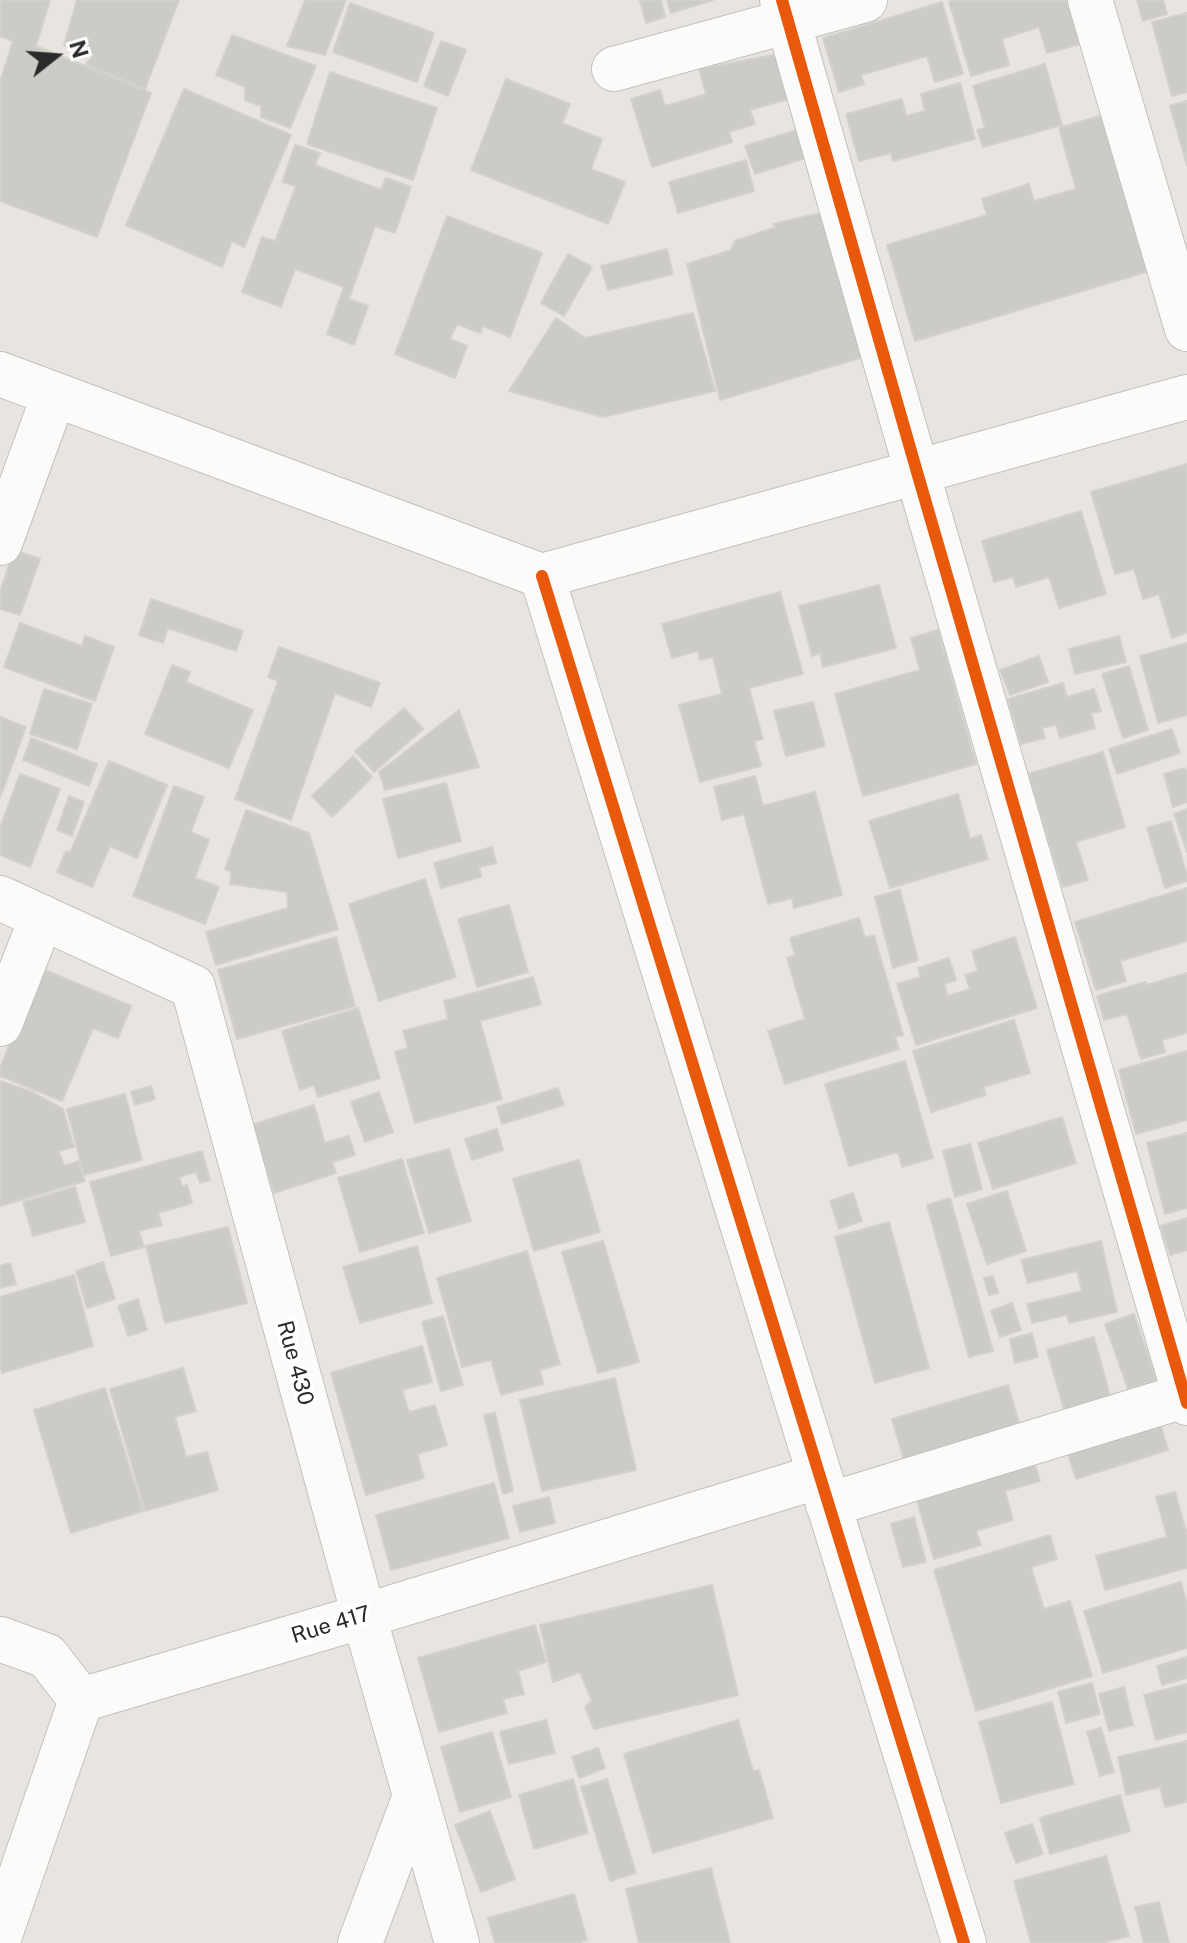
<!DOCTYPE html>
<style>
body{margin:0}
#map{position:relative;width:1187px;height:1943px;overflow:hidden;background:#e8e5e0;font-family:"Public Sans",sans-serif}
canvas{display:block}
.north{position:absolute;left:16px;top:16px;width:80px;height:80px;-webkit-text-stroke:6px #fff;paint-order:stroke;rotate:73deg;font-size:22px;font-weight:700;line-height:32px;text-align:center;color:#2a2a2a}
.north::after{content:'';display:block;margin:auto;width:28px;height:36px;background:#2a2a2a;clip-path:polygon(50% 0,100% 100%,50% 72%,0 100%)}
</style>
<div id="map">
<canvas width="1187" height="1943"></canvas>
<div class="north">N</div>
</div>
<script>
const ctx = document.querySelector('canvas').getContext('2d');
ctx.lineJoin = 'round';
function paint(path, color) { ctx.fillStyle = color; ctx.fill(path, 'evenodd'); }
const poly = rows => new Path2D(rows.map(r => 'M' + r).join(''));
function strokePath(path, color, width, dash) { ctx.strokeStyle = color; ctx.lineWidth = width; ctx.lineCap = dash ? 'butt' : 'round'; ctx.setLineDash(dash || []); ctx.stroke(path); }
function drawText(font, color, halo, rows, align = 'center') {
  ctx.font = font + ' "Public Sans",sans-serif'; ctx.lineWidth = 8; ctx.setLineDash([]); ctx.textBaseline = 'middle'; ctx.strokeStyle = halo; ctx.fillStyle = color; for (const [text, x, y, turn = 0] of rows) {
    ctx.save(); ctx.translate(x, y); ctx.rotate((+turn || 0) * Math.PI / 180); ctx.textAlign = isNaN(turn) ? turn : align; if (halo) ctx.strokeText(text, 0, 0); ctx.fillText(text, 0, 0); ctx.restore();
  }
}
const building = poly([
 [0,0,50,0,36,46,151,93,97,237,0,201,0,82,13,41,0,36,0,0],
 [77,0,179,0,145,89,86,64,93,56,64,45,77,0],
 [305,0,346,0,325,55,287,46,305,0],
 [644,0,661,0,665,17,646,23,640,1,644,0],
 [667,0,713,0,671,13,667,0],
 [954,0,1071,0,1084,43,1047,53,1039,27,1002,39,1009,65,971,76,949,2,954,0],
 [1137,0,1163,0,1167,14,1143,21,1137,0],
 [942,2,963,74,935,82,927,56,861,75,864,84,839,92,823,38,942,2],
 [350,3,434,33,417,82,333,52,350,3],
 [1187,13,1187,92,1172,96,1152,22,1187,13],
 [232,35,316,66,290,128,261,117,261,106,245,100,245,87,216,75,232,35],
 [441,41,466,50,448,96,424,86,441,41],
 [778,54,792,98,750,110,755,124,729,132,732,142,652,167,631,99,660,90,665,106,706,94,699,69,778,54],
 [1045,64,1062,125,983,147,977,130,985,128,973,86,1045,64],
 [330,72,437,108,413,180,307,144,330,72],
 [506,79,570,104,562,123,602,139,591,169,625,182,608,224,471,170,506,79],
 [960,83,975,139,893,161,891,153,859,161,846,114,902,99,906,116,925,111,921,94,960,83],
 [184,89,291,135,244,247,232,241,222,267,126,225,184,89],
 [1187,101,1187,165,1170,106,1187,101],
 [1109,113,1156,269,915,341,887,245,987,215,982,199,1029,184,1034,201,1076,189,1059,128,1109,113],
 [797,130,806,158,755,174,745,146,797,130],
 [295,145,320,153,315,165,381,190,386,178,411,187,395,233,375,226,349,299,368,306,354,345,327,334,344,287,295,269,281,307,242,292,262,237,275,241,296,186,282,182,295,145],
 [746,160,754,191,678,213,669,182,746,160],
 [829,211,873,354,720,400,687,264,731,250,735,241,776,227,773,224,829,211],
 [447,216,542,253,510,337,483,326,480,333,457,324,450,339,467,346,455,378,395,354,447,216],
 [667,249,673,274,608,290,601,266,667,249],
 [568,254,592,267,564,316,541,303,568,254],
 [693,313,715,391,603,417,509,391,556,318,585,338,693,313],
 [1187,464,1187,633,1172,638,1159,594,1143,599,1134,569,1115,574,1091,492,1187,464],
 [1081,511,1106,594,1059,608,1049,577,1016,587,1013,577,994,582,982,541,1081,511],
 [14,550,40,559,20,615,0,609,0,592,14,550],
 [879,585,896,648,823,667,820,653,812,656,799,606,879,585],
 [780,592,803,674,749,688,763,739,754,741,761,766,700,782,679,705,722,694,713,657,700,660,698,651,672,658,662,624,780,592],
 [151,599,243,631,236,651,168,628,163,643,139,635,151,599],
 [20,623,82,646,85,636,114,647,95,701,4,667,20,623],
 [938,630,976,764,863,796,835,694,920,670,911,638,938,630],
 [1119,636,1126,662,1075,674,1069,649,1119,636],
 [1187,643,1187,715,1158,723,1140,656,1187,643],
 [279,647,380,683,371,707,335,693,291,820,235,799,278,681,268,677,279,647],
 [1039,656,1048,682,1010,695,1000,670,1039,656],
 [172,665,190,672,186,682,253,710,229,768,145,734,172,665],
 [1129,666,1148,730,1123,738,1102,674,1129,666],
 [1063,683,1067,697,1094,689,1101,711,1091,713,1095,728,1060,738,1056,725,1042,728,1045,738,1021,744,1008,699,1063,683],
 [44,689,92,704,77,749,30,734,44,689],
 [813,702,825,746,786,756,774,711,813,702],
 [404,708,423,729,374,772,355,751,404,708],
 [459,710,479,767,385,790,379,772,459,710],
 [0,717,26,727,0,798,0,717],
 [1172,729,1180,753,1117,774,1109,749,1172,729],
 [31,738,97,764,89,786,23,760,31,738],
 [1103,752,1125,827,1076,842,1088,880,1063,887,1028,774,1103,752],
 [353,756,372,777,332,817,312,796,353,756],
 [109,761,167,785,137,858,110,846,92,887,57,872,66,851,70,853,109,761],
 [1185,768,1187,774,1187,802,1173,807,1164,774,1185,768],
 [20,774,60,789,30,867,0,855,0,828,20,774],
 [755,776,763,806,815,792,842,895,794,908,792,898,768,904,744,814,722,820,714,787,755,776],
 [446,783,461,841,398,858,383,799,446,783],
 [174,786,204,797,191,832,209,840,195,878,219,887,205,924,133,896,174,786],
 [958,794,970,839,981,835,988,859,890,888,869,821,958,794],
 [69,796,84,802,72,836,57,830,69,796],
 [1187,809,1187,852,1174,814,1187,809],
 [246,810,309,833,338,929,216,965,206,932,288,908,287,892,230,884,231,872,225,869,246,810],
 [1171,821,1187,875,1187,881,1165,888,1147,828,1171,821],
 [492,847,496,863,479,867,481,877,441,888,434,863,492,847],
 [425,879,456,977,379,1001,349,904,425,879],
 [1187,888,1187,941,1120,961,1126,981,1096,990,1075,922,1187,888],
 [900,890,918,960,893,968,875,897,900,890],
 [509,905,528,972,477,987,458,919,509,905],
 [859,918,865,938,874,935,903,1035,895,1037,899,1049,785,1084,768,1031,805,1019,787,958,795,955,790,938,859,918],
 [336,937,355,1006,237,1039,218,970,336,937],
 [1015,937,1037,1008,916,1045,897,984,921,977,918,968,949,958,956,980,944,984,948,996,970,989,965,975,978,971,972,951,1015,937],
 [40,968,131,1006,118,1038,93,1028,62,1101,0,1076,0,1068,40,968],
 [1187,973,1187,1033,1162,1040,1165,1052,1141,1059,1127,1014,1104,1020,1097,996,1146,982,1147,985,1187,973],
 [533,977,541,1004,480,1021,502,1099,415,1123,395,1052,408,1048,403,1031,448,1019,444,1001,533,977],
 [358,1008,380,1078,318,1097,314,1085,300,1090,282,1031,358,1008],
 [1014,1020,1030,1073,983,1087,986,1095,931,1112,913,1051,1014,1020],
 [1187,1051,1187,1120,1136,1134,1119,1070,1187,1051],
 [905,1061,933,1158,902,1167,898,1152,849,1166,825,1084,905,1061],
 [0,1081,30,1091,63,1109,74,1147,59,1151,64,1166,79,1161,85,1181,0,1206,0,1081],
 [151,1086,155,1099,135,1105,131,1092,151,1086],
 [558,1088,564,1105,502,1124,497,1107,558,1088],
 [379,1092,393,1132,365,1142,351,1102,379,1092],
 [125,1094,142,1160,84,1175,67,1109,125,1094],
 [314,1105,325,1143,349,1136,355,1155,332,1162,336,1173,274,1193,252,1125,314,1105],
 [1062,1117,1076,1163,993,1189,978,1143,1062,1117],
 [497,1129,503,1150,472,1160,465,1139,497,1129],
 [1187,1133,1187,1208,1165,1214,1147,1143,1187,1133],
 [970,1144,982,1189,955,1197,943,1151,970,1144],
 [449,1149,471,1221,429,1233,407,1160,449,1149],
 [202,1151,210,1180,200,1183,196,1172,179,1177,182,1187,187,1185,192,1203,158,1213,162,1225,139,1231,144,1247,111,1256,90,1182,202,1151],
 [402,1159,424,1233,360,1252,338,1178,402,1159],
 [579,1160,600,1232,534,1251,513,1179,579,1160],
 [75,1187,85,1222,33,1236,23,1202,75,1187],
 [1007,1191,1026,1251,987,1264,967,1204,1007,1191],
 [853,1193,862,1221,839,1229,830,1201,853,1193],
 [950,1198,993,1351,969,1357,927,1205,950,1198],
 [1187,1218,1187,1250,1170,1255,1161,1226,1187,1218],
 [889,1222,929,1368,875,1383,835,1237,889,1222],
 [228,1227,247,1303,165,1323,146,1246,228,1227],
 [603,1241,639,1362,598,1373,562,1252,603,1241],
 [1101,1241,1117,1312,1069,1323,1067,1315,1032,1323,1027,1304,1082,1291,1077,1271,1028,1283,1021,1260,1101,1241],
 [417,1246,432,1303,360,1323,343,1267,417,1246],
 [527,1251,560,1364,540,1370,543,1384,501,1395,491,1360,462,1367,437,1278,527,1251],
 [103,1262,115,1299,87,1308,76,1271,103,1262],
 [10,1263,16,1284,0,1288,0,1266,10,1263],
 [74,1275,93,1346,2,1373,0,1364,0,1297,74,1275],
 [993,1276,998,1293,989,1295,984,1278,993,1276],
 [138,1299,147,1330,128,1336,118,1306,138,1299],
 [1012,1303,1021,1330,1000,1337,991,1311,1012,1303],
 [1134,1314,1156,1380,1128,1389,1105,1324,1134,1314],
 [443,1316,463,1385,441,1391,422,1322,443,1316],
 [1032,1333,1038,1357,1015,1363,1010,1339,1032,1333],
 [1094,1337,1110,1396,1064,1409,1047,1350,1094,1337],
 [422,1346,432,1382,402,1390,409,1412,435,1405,447,1445,417,1454,424,1478,366,1495,331,1373,422,1346],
 [183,1368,196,1411,175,1417,186,1457,207,1452,218,1490,145,1511,110,1389,183,1368],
 [615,1378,636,1470,542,1491,520,1400,615,1378],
 [1008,1385,1020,1427,904,1460,892,1419,1008,1385],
 [105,1388,143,1511,71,1533,34,1410,105,1388],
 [495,1413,513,1491,503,1494,484,1415,495,1413],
 [1158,1416,1168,1450,1076,1479,1065,1445,1158,1416],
 [1031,1452,1040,1481,1005,1491,1013,1520,976,1531,981,1545,934,1559,913,1487,1031,1452],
 [494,1483,509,1538,391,1570,376,1515,494,1483],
 [1175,1492,1187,1535,1187,1568,1105,1590,1096,1556,1167,1537,1156,1497,1175,1492],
 [549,1497,555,1523,520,1532,513,1506,549,1497],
 [914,1517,926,1562,903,1567,891,1524,914,1517],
 [1050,1535,1057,1559,1031,1567,1044,1609,1070,1601,1092,1676,976,1711,934,1570,1050,1535],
 [1181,1582,1187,1604,1187,1648,1103,1673,1084,1611,1181,1582],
 [712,1585,738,1695,594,1729,585,1707,592,1701,580,1672,553,1682,540,1625,712,1585],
 [535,1625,546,1662,518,1671,524,1694,503,1699,507,1713,439,1732,418,1658,535,1625],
 [1187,1657,1187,1678,1162,1685,1157,1666,1187,1657],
 [1092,1683,1100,1714,1066,1723,1058,1692,1092,1683],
 [1187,1684,1187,1732,1156,1740,1144,1695,1187,1684],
 [1124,1687,1133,1725,1109,1731,1099,1694,1124,1687],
 [1052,1702,1074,1784,1001,1803,979,1722,1052,1702],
 [546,1720,555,1753,509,1764,500,1732,546,1720],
 [738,1720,753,1771,759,1770,773,1818,653,1853,624,1754,738,1720],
 [1101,1728,1114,1772,1100,1776,1087,1732,1101,1728],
 [492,1732,511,1797,460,1812,441,1747,492,1732],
 [1187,1741,1187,1802,1165,1807,1160,1787,1126,1795,1118,1757,1187,1741],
 [598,1748,605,1768,579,1778,572,1757,598,1748],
 [573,1779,588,1833,534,1849,519,1795,573,1779],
 [607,1779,636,1873,610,1881,581,1787,607,1779],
 [1120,1795,1130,1831,1050,1854,1040,1818,1120,1795],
 [490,1811,515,1879,481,1892,455,1825,490,1811],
 [1032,1824,1043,1854,1016,1863,1005,1833,1032,1824],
 [1106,1856,1129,1936,1102,1943,1031,1943,1014,1881,1106,1856],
 [711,1868,730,1943,639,1943,626,1889,711,1868],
 [574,1894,587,1940,577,1943,495,1943,488,1918,574,1894],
 [1159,1902,1169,1943,1144,1943,1135,1907,1159,1902]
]);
paint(building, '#cdcbc7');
strokePath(building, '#d3d1cc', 2);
const street = poly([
 [782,0,917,472,1187,1403],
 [1090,0,1187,329],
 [614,69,865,0],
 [0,374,542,576,1187,397],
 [0,543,54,395],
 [542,576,964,1943],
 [0,898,193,987,364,1616,457,1943],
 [0,1024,42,917],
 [828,1505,1187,1395],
 [0,1639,47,1656,81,1700],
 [0,1935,81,1700,364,1616,820,1476],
 [360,1943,415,1796]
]);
strokePath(street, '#c1c1c1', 46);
strokePath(street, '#fcfbfa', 44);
strokePath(poly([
 [782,0,917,472,1187,1403],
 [542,576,964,1943]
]), '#e8590c', 12);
drawText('22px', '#2a2a2a', '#fff', [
 ["Rue 430",295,1363,75],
 ["Rue 417",331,1625,-17]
]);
</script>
